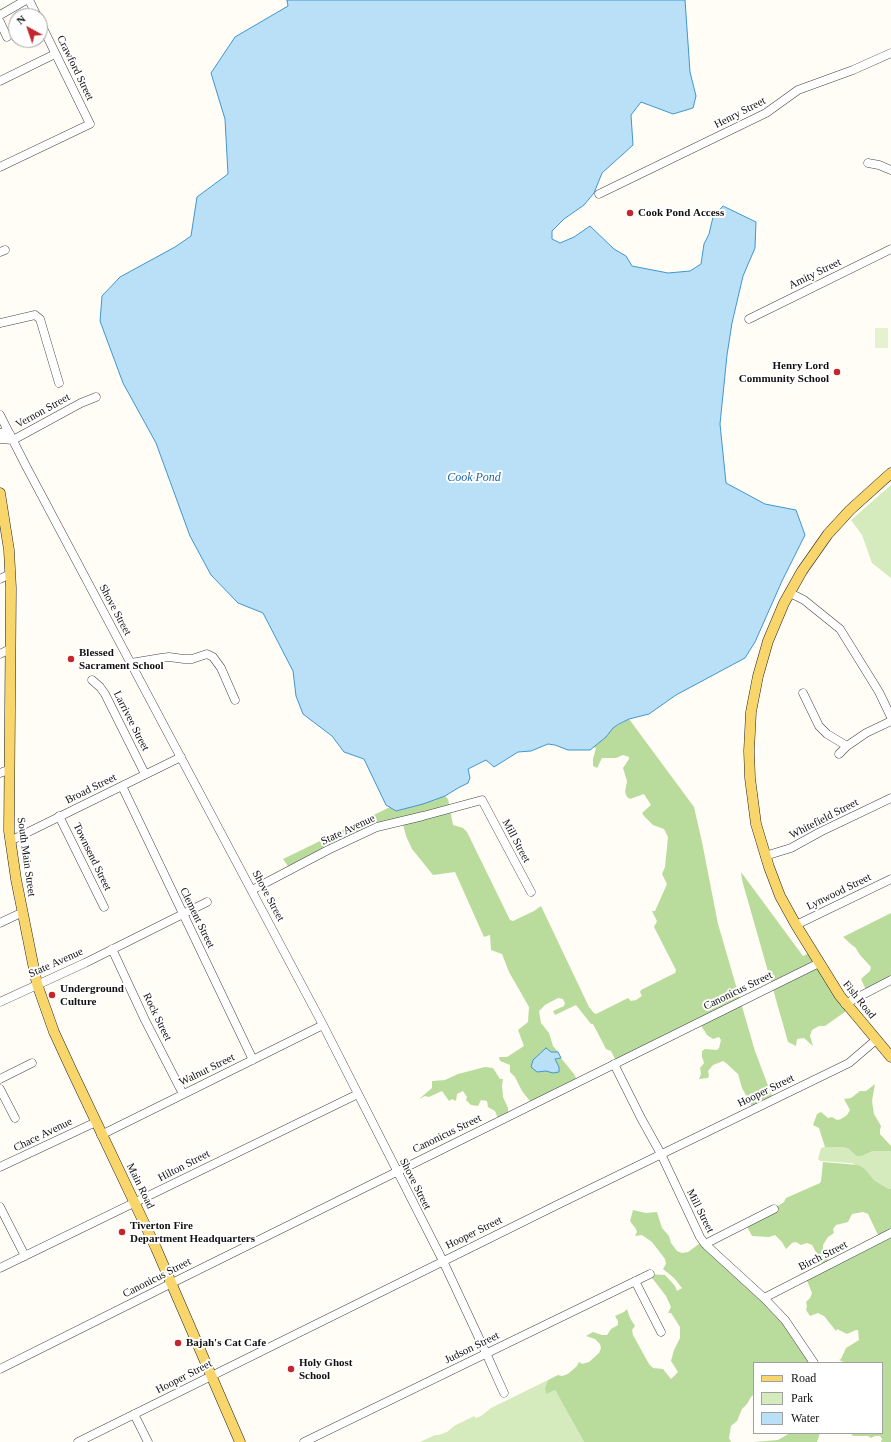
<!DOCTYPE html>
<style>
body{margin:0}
#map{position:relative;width:891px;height:1442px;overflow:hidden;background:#fffdf5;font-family:"Times New Roman",serif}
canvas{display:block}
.legend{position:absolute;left:753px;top:1362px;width:130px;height:72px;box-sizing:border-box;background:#fff;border:1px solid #a0a0a0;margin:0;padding:5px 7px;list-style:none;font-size:12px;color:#111}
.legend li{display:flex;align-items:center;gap:8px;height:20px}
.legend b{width:20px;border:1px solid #a0a0a0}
.north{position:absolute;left:8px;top:8px;width:40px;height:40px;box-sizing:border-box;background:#fff;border:1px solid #a0a0a0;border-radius:50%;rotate:320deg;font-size:11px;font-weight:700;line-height:16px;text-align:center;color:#111}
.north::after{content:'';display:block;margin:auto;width:14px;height:18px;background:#c4262e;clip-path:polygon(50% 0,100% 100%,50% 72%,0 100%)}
</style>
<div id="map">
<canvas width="891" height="1442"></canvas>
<ul class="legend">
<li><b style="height:5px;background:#f9d66b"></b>Road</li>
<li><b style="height:11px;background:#d5ebbd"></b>Park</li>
<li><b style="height:11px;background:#b9e0f7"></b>Water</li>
</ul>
<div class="north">N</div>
</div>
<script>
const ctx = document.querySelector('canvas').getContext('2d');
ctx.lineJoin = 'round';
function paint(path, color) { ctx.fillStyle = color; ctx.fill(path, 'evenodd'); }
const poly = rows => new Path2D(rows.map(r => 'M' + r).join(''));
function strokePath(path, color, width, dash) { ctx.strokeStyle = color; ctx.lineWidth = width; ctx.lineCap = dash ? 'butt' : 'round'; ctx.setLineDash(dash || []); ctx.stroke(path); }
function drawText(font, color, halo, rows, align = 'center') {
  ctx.font = font + ' "Times New Roman",serif'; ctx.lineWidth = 4; ctx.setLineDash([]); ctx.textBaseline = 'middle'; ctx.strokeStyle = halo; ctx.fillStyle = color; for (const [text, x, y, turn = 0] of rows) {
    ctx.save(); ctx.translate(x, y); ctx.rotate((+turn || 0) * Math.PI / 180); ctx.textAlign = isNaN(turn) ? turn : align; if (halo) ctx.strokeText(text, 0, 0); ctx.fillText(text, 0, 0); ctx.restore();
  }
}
paint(poly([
 [891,485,891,578,872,563,862,535,851,520],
 [828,1146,843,1147,849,1149,856,1156,862,1156,873,1151,891,1151,891,1189,887,1188,874,1180,865,1169,851,1163,820,1161,818,1159,821,1148],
 [548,1380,545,1388,546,1393,555,1390,584,1442,420,1442,435,1435,439,1435,447,1432,454,1426,474,1416,476,1418,481,1416,491,1408]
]), '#d5ebbd');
paint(poly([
 [629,719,694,807,702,842,718,924,755,1051,773,1099,753,1108,742,1088,738,1074,726,1063,723,1061,713,1065,708,1071,709,1076,708,1078,699,1079,701,1074,700,1068,704,1063,702,1057,702,1051,705,1049,717,1050,719,1048,721,1040,719,1037,713,1039,707,1035,700,1024,616,1061,611,1051,606,1049,593,1024,591,1024,576,1005,555,1015,553,1011,564,1006,565,1003,563,999,558,998,545,1005,539,1011,541,1023,549,1033,553,1046,558,1052,551,1052,537,1072,546,1071,554,1059,561,1058,574,1074,578,1082,533,1105,522,1091,515,1077,510,1072,510,1065,500,1061,499,1057,507,1057,524,1046,518,1030,528,1022,529,1007,509,972,502,954,491,950,490,935,484,937,455,872,433,875,412,849,406,836,402,820,290,869,283,859,390,807,396,811,423,804,445,796,448,799,453,825,463,828,467,832,510,920,513,921,534,911,541,906,589,1007,594,1013,596,1014,628,998,631,1001,636,1000,642,996,640,992,641,990,675,973,676,970,654,927,657,921,652,911,655,911,667,884,662,874,665,867,668,837,664,829,653,825,644,816,642,813,651,805,644,794,630,799,627,797,625,792,627,781,623,768,629,759,629,757,623,755,616,758,602,758,597,768,593,766,593,759,596,748,593,747,606,737,613,728],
 [741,872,803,956,812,952,849,1009,825,1026,819,1026,812,1030,810,1036,813,1046,804,1038,797,1039,796,1046,788,1042,742,880],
 [891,913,891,981,867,992,861,979,870,971,871,967,860,955,855,947,853,946,843,937],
 [485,1067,493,1068,500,1079,503,1079,502,1086,503,1097,508,1108,508,1117,499,1121,495,1111,488,1107,487,1101,481,1100,478,1106,471,1105,466,1100,467,1097,463,1091,457,1094,456,1101,452,1099,449,1101,442,1091,429,1097,425,1096,419,1099,432,1088,432,1081,445,1080,458,1074],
 [875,1084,872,1101,874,1114,881,1126,880,1130,880,1134,891,1146,891,1151,873,1151,862,1156,856,1156,849,1149,843,1147,825,1147,819,1128,813,1125,817,1114,821,1112,828,1118,832,1117,837,1120,841,1119,847,1115,850,1110,844,1099,851,1098,860,1091,866,1091],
 [823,1162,858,1165,865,1169,874,1180,887,1188,891,1189,891,1442,881,1442,882,1439,880,1436,875,1436,871,1438,868,1436,853,1436,851,1433,882,1433,882,1363,846,1363,839,1360,841,1359,846,1348,859,1340,858,1330,856,1330,847,1334,837,1329,836,1331,824,1316,818,1313,810,1316,806,1310,807,1306,806,1302,810,1298,812,1293,806,1278,824,1266,812,1245,807,1243,801,1245,796,1242,792,1243,786,1249,782,1242,775,1235,769,1237,752,1236,745,1223,775,1208,784,1202,786,1198,820,1183,821,1181],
 [863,1212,868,1214,879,1237,830,1263,823,1251,823,1245,828,1237,834,1233,833,1229,836,1225,848,1222,852,1214],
 [633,1210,646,1213,657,1212,662,1228,669,1236,671,1243,677,1251,682,1253,688,1252,703,1241,761,1295,813,1363,754,1363,754,1394,751,1397,747,1404,742,1409,737,1421,731,1426,729,1438,731,1442,584,1442,555,1390,546,1394,545,1388,548,1380,558,1375,562,1376,568,1374,577,1366,579,1362,582,1364,589,1362,599,1353,601,1348,600,1344,595,1339,586,1336,593,1332,602,1335,607,1335,611,1329,618,1325,618,1321,615,1316,624,1312,627,1309,630,1318,635,1326,632,1330,633,1335,649,1364,653,1368,663,1369,671,1379,678,1372,671,1361,674,1350,680,1338,680,1327,671,1313,668,1313,671,1307,666,1296,649,1274,665,1275,675,1286,677,1291,682,1288,674,1278,663,1269,666,1264,665,1259,652,1242,642,1235,635,1236,637,1232,636,1229,630,1221],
 [790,1433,820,1433,817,1442,753,1442,778,1440]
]), '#b9dc9c');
paint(poly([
 [875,328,888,328,888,348,875,348]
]), '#e6f2cf');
const water = poly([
 [287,0,685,0,690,72,696,96,693,108,673,114,641,102,631,115,633,145,602,173,594,193,584,205,564,219,552,231,552,239,560,243,574,237,590,226,614,249,626,256,632,266,668,273,690,271,701,264,704,244,709,234,713,217,723,206,756,222,755,248,743,276,732,323,727,355,720,424,726,483,765,504,796,510,805,535,782,581,755,642,745,658,676,695,649,714,629,719,619,724,613,728,606,737,590,750,568,750,555,745,548,744,531,751,518,752,494,767,486,760,468,769,470,778,468,783,458,788,445,796,423,804,396,811,386,805,364,759,344,752,332,736,303,714,296,696,293,671,263,613,238,603,211,575,190,536,156,443,123,383,100,321,102,296,120,277,175,247,191,236,197,197,228,174,225,119,211,73,235,37,288,6,287,0],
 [546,1048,551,1052,558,1052,561,1058,555,1059,559,1067,559,1072,553,1073,546,1071,537,1072,531,1067,533,1060,546,1048]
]);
paint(water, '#b9e0f7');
strokePath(water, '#3f96cf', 1);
const minor = poly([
 [29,0,37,16],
 [0,15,26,0],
 [0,22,7,37],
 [0,81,55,54],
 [868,163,879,165,891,170],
 [0,167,90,124,40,22],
 [599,194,766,113,798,90,853,70,891,53],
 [0,252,5,250],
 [749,319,891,249],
 [0,323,35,315,40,319,59,383],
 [0,415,26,466,323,1025,443,1261,486,1353,504,1393],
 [0,433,4,432,10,434],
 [0,439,13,440,81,403,96,397],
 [0,579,10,574],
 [790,593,804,600,840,629,879,692,891,717],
 [0,654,10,649],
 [131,663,161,658,169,657,184,659,192,659,207,654,213,657,221,668,235,700],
 [92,680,100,687,105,694,145,774],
 [803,693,819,726,827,734,847,746],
 [839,754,847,746,866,733,891,721],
 [0,773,8,770],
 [122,786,253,1060],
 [59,816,104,907],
 [10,841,181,757],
 [765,856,791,848,820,832,891,798],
 [252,890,328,850,377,827,423,816,482,800,531,892],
 [0,923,23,912],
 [796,925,891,879],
 [112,949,145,1020,183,1094],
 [0,1002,85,963,207,902],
 [845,1004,891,980],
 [614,1064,641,1118,661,1154,700,1237,705,1244,764,1298,785,1320,814,1363],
 [0,1079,32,1063],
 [0,1089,15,1118],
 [101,1135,323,1025],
 [0,1167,96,1122],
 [0,1207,25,1256],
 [705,1244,774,1209],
 [0,1268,358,1094],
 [635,1281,661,1332],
 [764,1298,891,1233],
 [0,1369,172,1283,819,963],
 [134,1414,148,1442],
 [78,1442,561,1203,849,1063,877,1039],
 [304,1442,650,1274]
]);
const major = poly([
 [891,473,850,510,828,534,802,571,784,603,768,641,758,676,751,712,749,751,750,778,756,824,769,867,780,896,796,925,840,996,891,1057],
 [0,493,9,550,11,588,9,831,16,879,37,984,54,1032,72,1071,156,1248,240,1442]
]);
strokePath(minor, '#444', 9);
strokePath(major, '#222', 11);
strokePath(minor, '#fff', 8);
strokePath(major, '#f9d66b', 10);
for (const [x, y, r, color] of [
 [630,213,4,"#c4262e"],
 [837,372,4,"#c4262e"],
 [71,659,4,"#c4262e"],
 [52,995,4,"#c4262e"],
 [122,1232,4,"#c4262e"],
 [178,1343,4,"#c4262e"],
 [291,1369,4,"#c4262e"]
]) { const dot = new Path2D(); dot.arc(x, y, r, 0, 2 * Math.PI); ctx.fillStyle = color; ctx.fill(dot); strokePath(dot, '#fff', 1.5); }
drawText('11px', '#111', '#fff', [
 ["Crawford Street",75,68,64],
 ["Henry Street",740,113,-27],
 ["Amity Street",815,274,-26],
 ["Vernon Street",43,411,-29],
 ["Shove Street",115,610,62],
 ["Larrivee Street",131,721,63],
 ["Broad Street",91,789,-26],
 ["Whitefield Street",824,819,-27],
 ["State Avenue",348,830,-25],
 ["Mill Street",516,841,62],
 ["South Main Street",26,857,82],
 ["Townsend Street",92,857,64],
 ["Lynwood Street",839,892,-26],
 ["Shove Street",268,896,62],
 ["Clement Street",197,918,64],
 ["State Avenue",56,963,-24],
 ["Canonicus Street",738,991,-26],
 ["Fish Road",859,1000,51],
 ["Rock Street",157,1017,64],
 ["Walnut Street",207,1070,-26],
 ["Hooper Street",766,1091,-26],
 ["Canonicus Street",447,1134,-26],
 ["Chace Avenue",43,1135,-26],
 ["Hilton Street",184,1166,-27],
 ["Shove Street",415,1184,63],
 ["Main Road",140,1186,64],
 ["Mill Street",700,1211,63],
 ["Hooper Street",474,1233,-26],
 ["Birch Street",823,1256,-27],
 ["Canonicus Street",157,1278,-27],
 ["Judson Street",472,1348,-26],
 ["Hooper Street",184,1377,-27]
]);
drawText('bold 11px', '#111', '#fff', [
 ["Cook Pond Access",638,213],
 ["Henry Lord",829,366,"right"],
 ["Community School",829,379,"right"],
 ["Blessed",79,653],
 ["Sacrament School",79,666],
 ["Underground",60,989],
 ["Culture",60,1002],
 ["Tiverton Fire",130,1226],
 ["Department Headquarters",130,1239],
 ["Bajah's Cat Cafe",186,1343],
 ["Holy Ghost",299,1363],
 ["School",299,1376]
], 'left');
drawText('italic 12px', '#1768a6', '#fff', [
 ["Cook Pond",474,478]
]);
</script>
